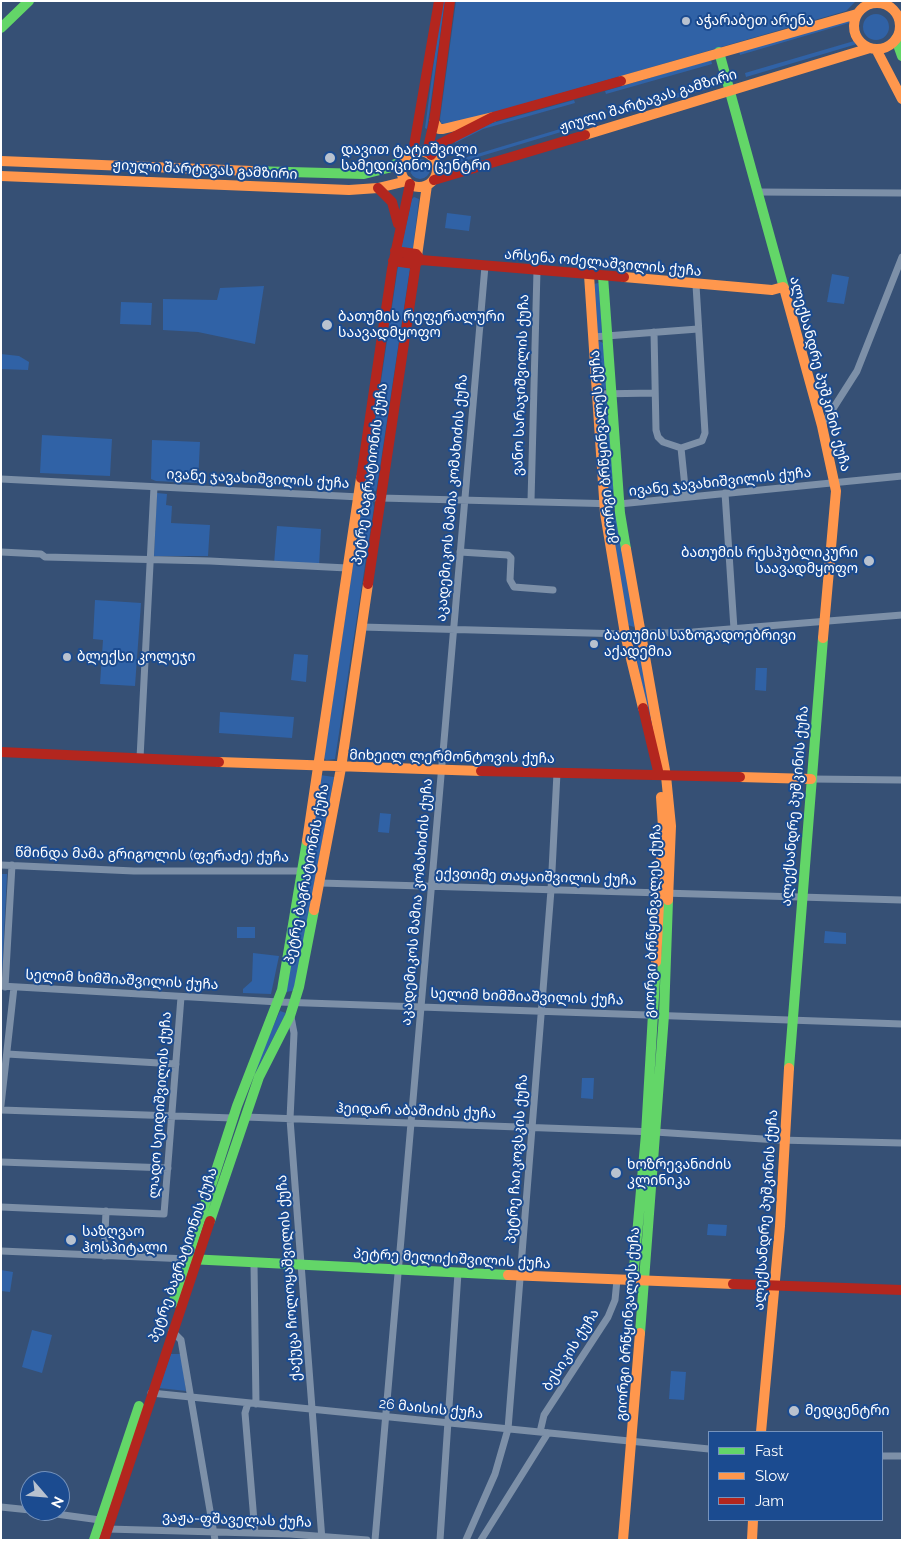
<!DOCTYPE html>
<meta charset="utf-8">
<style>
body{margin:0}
#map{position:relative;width:903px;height:1541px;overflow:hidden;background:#365075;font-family:Raleway,sans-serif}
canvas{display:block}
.frame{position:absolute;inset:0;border:2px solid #fff;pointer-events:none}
.legend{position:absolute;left:708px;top:1431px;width:175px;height:90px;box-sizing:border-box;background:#1b4b90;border:1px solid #7693bc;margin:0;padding:6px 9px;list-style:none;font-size:15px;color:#fff}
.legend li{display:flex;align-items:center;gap:10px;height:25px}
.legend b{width:25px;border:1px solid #7693bc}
.north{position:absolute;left:20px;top:1471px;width:50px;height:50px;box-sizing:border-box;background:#1b4b90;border:1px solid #7693bc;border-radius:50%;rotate:117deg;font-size:14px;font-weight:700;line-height:20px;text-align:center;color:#fff}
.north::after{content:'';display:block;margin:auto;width:18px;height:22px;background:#b9c2cf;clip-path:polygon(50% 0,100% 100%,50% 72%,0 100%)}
</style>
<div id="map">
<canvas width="903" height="1541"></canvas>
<div class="frame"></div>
<ul class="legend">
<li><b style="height:6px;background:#63d668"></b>Fast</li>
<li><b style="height:6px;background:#ff974d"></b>Slow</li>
<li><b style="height:6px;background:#b3261e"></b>Jam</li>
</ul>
<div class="north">N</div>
</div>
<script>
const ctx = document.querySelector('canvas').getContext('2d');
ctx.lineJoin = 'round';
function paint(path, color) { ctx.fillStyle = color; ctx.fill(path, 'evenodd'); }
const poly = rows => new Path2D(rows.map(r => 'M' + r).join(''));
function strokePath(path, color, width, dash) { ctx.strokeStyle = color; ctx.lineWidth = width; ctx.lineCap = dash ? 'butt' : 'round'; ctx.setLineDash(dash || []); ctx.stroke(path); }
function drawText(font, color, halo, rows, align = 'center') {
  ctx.font = font + ' Raleway,"Noto Sans Georgian",sans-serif'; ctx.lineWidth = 4; ctx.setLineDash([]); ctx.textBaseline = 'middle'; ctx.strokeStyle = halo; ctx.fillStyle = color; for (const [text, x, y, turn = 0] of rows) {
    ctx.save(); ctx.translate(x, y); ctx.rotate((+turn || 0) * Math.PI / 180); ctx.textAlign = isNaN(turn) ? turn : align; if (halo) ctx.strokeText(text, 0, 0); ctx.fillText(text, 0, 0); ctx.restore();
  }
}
paint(poly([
 [442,1,445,1,427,129,425,128],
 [456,1,856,1,846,11,448,126,441,123,440,119],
 '863 27a13 13 0 1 1 26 0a13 13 0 1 1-26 0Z',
 [849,19,849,23,740,55,739,50],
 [854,41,857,44,746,77,745,73],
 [711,60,712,64,606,94,605,91],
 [715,82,717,86,612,117,611,113],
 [574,100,575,103,483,129,455,143,454,141,489,124],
 [580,123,581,126,458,163,457,160],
 '410 169a10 10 0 1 1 20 0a10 10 0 1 1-20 0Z',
 [414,197,419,199,413,249,401,248,412,199],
 [447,213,471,216,469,231,445,228],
 [398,266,410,268,377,487,376,491,365,490],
 [832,274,849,277,844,304,827,302],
 [599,283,602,334,596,333,593,284],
 [264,286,255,344,198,332,163,330,163,299,217,300,220,288],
 [121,302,152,303,151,325,120,324],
 [599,341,605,344,606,389,601,390,596,343],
 [1,354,19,356,29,362,28,370,1,369],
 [602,398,607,398,614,491,609,495,606,493,600,401],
 [42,435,112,439,110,476,40,473],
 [152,440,200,442,198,483,156,481,151,479],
 [157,493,167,494,166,505,172,506,171,523,210,525,208,556,154,556],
 [365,502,373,502,374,507,335,759,326,760,324,758,362,505],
 [617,517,636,624,634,627,628,625,609,518],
 [277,526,321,529,319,567,274,564],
 [95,600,141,603,135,686,100,684,103,640,93,639],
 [634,647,639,647,659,763],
 [294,654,308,655,306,682,291,680],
 [756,668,767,668,766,691,755,690],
 [220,712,294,717,292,738,219,733],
 [320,775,334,777,295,988,292,991,286,992],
 [380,813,391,814,389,833,378,832],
 [1,874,7,874,2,978,1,978],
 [237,927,255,927,255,938,237,938],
 [825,931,846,933,846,944,824,943],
 [253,953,279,956,271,994,243,993,243,989,252,981],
 [280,1011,286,1013,255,1073,253,1072],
 [582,1078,594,1078,593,1099,581,1098],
 [708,1224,727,1225,726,1236,707,1235],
 [1,1270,13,1272,10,1292,1,1291],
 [32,1330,52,1335,42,1373,22,1367],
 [171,1354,181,1354,186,1391,159,1388],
 [671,1371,686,1372,684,1400,669,1399]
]), '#3062a6');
strokePath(poly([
 [758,192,902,193],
 [654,332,656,430,658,437,663,442,681,448,702,441,705,433,696,285],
 [593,337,698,329],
 [597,394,655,393],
 [822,426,857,371,902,257],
 [681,448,686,497],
 [1,479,380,498,619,504,902,476],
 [725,493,734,629],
 [531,501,537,270],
 [1,552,41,554,45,557,210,561,347,568],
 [460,552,508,555,511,558,510,580,514,587,553,590],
 [361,627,625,634,693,632,902,615],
 [140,758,154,487],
 [811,779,902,780],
 [1,865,134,871,303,871],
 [320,883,902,900],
 [1,986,279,1002,902,1024],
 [5,987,12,865],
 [291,1017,294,1033,290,1119,322,1540],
 [7,1054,176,1064],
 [1,1105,14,987],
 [1,1110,233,1118],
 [245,1117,655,1132,778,1140,902,1143],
 [1,1162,168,1168],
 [1,1207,164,1214,181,997],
 [1,1251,188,1259],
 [104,1256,106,1211],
 [254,1263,256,1404],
 [172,1331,181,1340,215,1540],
 [151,1393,709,1449],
 [248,1403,245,1413,255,1533],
 [540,1432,544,1415,608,1317,615,1300,617,1280],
 [882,1456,902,1456],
 [1,1507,30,1510],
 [34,1511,100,1520],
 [107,1529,290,1534,367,1540],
 [375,1540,485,266],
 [440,1540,458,1273],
 [466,1540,495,1474,508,1429,551,890,557,773],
 [481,1540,548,1433]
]), '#7d90a8', 7);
strokePath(poly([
 [1,28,29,1],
 [896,39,902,56],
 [719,52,784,288],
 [252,171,364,174,388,168,405,159],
 [603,276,620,513,626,549],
 [789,1068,823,638],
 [210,1221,259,1077,290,1016,299,987,314,910],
 [189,1259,508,1275],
 [633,1280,646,1134,656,962],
 [173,1303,237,1106,282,990,307,841],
 [640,1333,664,1015,668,900],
 [94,1540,139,1406]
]), '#63d668', 10);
strokePath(poly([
 '854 26a23 23 0 1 1 46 0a23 23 0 1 1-46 0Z',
 [876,49,902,99],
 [621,81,857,14],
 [434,122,439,129,443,129,493,117],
 [585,135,870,48],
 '401 169a18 18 0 1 1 36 0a18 18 0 1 1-36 0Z',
 [1,161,252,171],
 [1,176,349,190,378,188,407,181],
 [416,263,427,185],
 [589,275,605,513,625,634,643,708],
 [624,277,772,290,783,287],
 [784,288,822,426,836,491,823,638],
 [626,549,666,776,671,826,668,900],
 [219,762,481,771],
 [740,777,811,779],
 [307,841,361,478],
 [314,910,341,768,368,584],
 [656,962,663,827,661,797],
 [508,1275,733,1284],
 [761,1432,780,1226,789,1068],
 [623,1540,640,1333],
 [752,1540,753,1520]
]), '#ff974d', 10);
strokePath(poly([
 [413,152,439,1],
 [427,152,434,122,450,1],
 [431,155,440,144,493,117,621,81],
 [434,180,585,135],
 [378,188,392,202,398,224],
 [395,251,416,254,421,260,624,277],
 [393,261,415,264,420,260],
 [361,478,392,269,410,184],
 [368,584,416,263],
 [643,708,659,775],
 [1,752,219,762],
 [481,771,740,777],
 [733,1284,902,1290],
 [104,1540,210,1221]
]), '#b3261e', 10);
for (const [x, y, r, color] of [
 [686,21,5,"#b9c2cf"],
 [330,158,6,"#b9c2cf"],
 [327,325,6,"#b9c2cf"],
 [869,561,6,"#b9c2cf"],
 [594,644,5,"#b9c2cf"],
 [67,657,5,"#b9c2cf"],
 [616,1173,6,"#b9c2cf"],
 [71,1240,6,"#b9c2cf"],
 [794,1411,6,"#b9c2cf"]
]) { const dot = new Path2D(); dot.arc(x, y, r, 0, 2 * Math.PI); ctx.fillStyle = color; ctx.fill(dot); strokePath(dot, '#1b4b90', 2); }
drawText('14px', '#fff', '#1b4b90', [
 ["აჭარაბეთ არენა",696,21],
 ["დავით ტატიშვილი",341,150],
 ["სამედიცინო ცენტრი",341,166],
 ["ბათუმის რეფერალური",338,317],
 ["საავადმყოფო",338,333],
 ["ბათუმის რესპუბლიკური",858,553,"right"],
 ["საავადმყოფო",858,569,"right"],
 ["ბათუმის საზოგადოებრივი",604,636],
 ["აქადემია",604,652],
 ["ბლექსი კოლეჯი",77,657],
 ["ხოზრევანიძის",627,1165],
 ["კლინიკა",627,1181],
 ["საზღვაო",82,1232],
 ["ჰოსპიტალი",82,1248],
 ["მედცენტრი",805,1411]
], 'left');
drawText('14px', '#fff', '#1b4b90', [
 ["ჟიული შარტავას გამზირი",648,101,-17],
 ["ჟიული შარტავას გამზირი",205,170,3],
 ["არსენა ოძელაშვილის ქუჩა",603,263,5],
 ["ალექსანდრე პუშკინის ქუჩა",820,374,75],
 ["ვანო სარაჯიშვილის ქუჩა",521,385,-88],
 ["გიორგი ბრწყინვალეს ქუჩა",603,447,-95],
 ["პეტრე ბაგრატიონის ქუჩა",370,474,-82],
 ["ივანე ჯავახიშვილის ქუჩა",258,479,3],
 ["ივანე ჯავახიშვილის ქუჩა",720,482,-6],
 ["აკადემიკოს მამია კომახიძის ქუჩა",452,498,-85],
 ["მიხეილ ლერმონტოვის ქუჩა",452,757,1],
 ["ალექსანდრე პუშკინის ქუჩა",795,806,-85],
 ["წმინდა მამა გრიგოლის (ფერაძე) ქუჩა",152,855,1],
 ["პეტრე ბაგრატიონის ქუჩა",307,874,-79],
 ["ექვთიმე თაყაიშვილის ქუჩა",536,877,2],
 ["აკადემიკოს მამია კომახიძის ქუჩა",417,902,-85],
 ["გიორგი ბრწყინვალეს ქუჩა",653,921,-88],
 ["სელიმ ხიმშიაშვილის ქუჩა",122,980,3],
 ["სელიმ ხიმშიაშვილის ქუჩა",527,997,2],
 ["ლადო სეიდიშვილის ქუჩა",160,1105,-86],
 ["ჰეიდარ აბაშიძის ქუჩა",416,1111,2],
 ["პეტრე ჩაიკოვსკის ქუჩა",517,1159,-86],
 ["ალექსანდრე პუშკინის ქუჩა",766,1210,-86],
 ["პეტრე ბაგრატიონის ქუჩა",183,1255,-71],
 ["პეტრე მელიქიშვილის ქუჩა",452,1259,3],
 ["ქაქუცა ჩოლოყაშვილის ქუჩა",289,1278,-94],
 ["გიორგი ბრწყინვალეს ქუჩა",628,1324,-86],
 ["ბესიკის ქუჩა",571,1350,-58],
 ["26 მაისის ქუჩა",431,1409,6],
 ["ვაჟა-ფშაველას ქუჩა",237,1520,2]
]);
</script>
